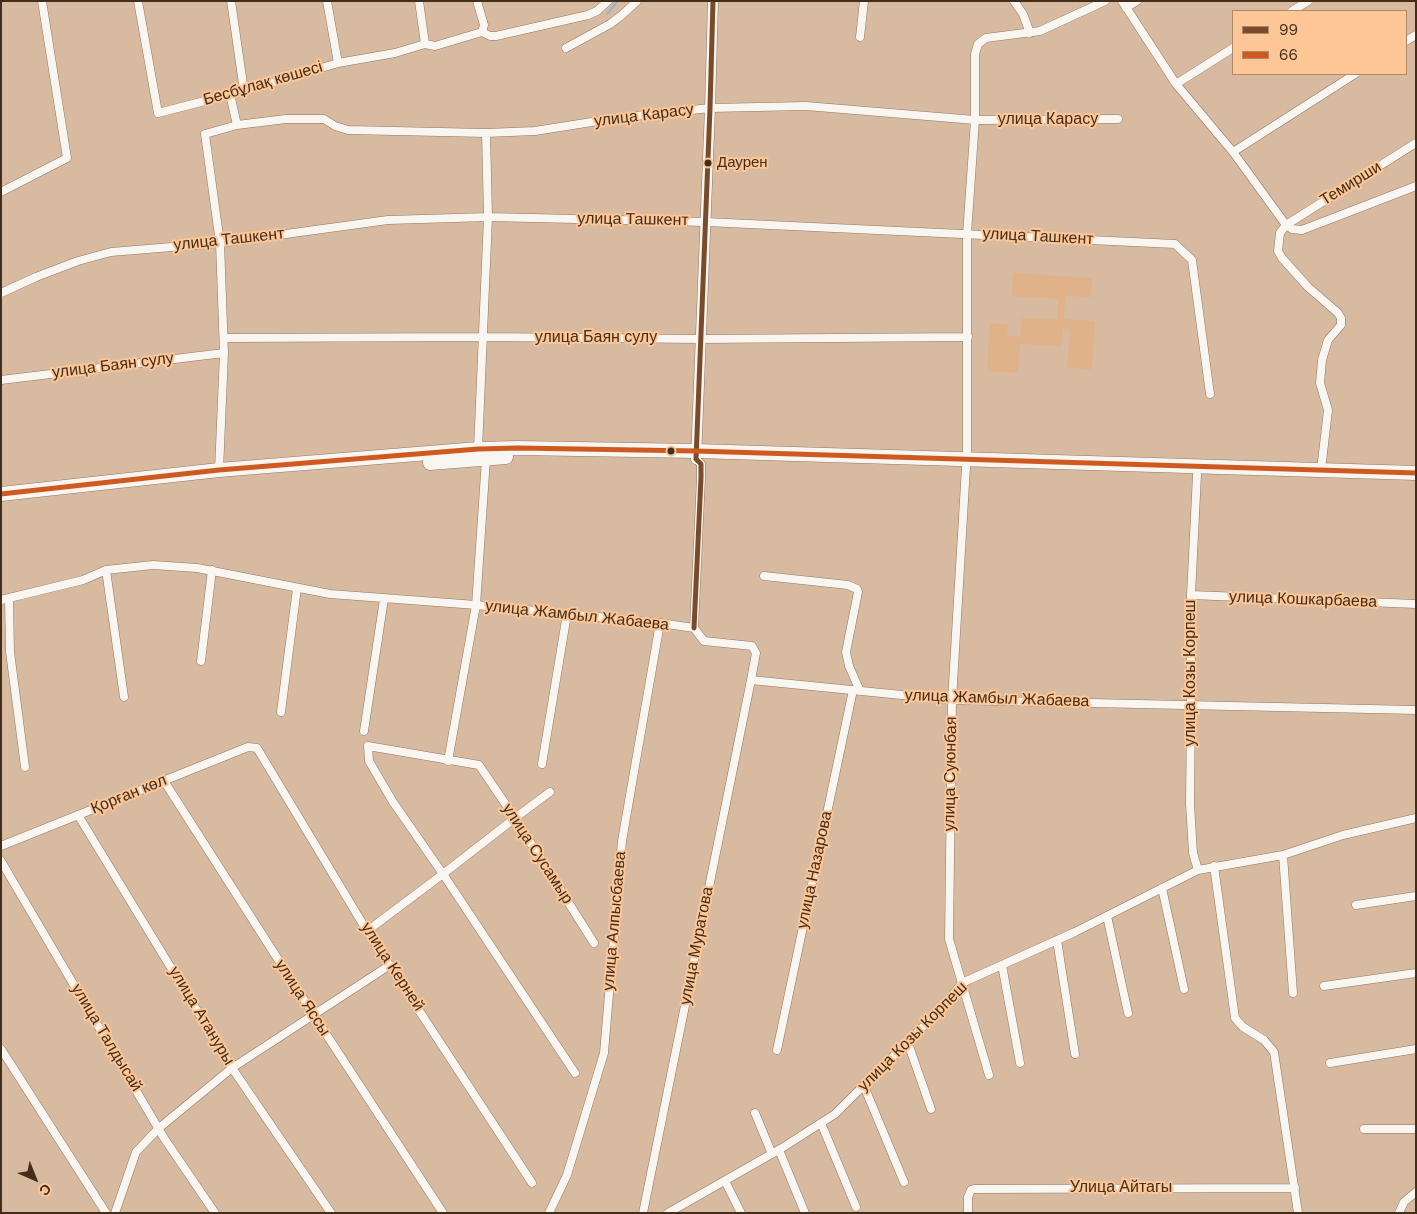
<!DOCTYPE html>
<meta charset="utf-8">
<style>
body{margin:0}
#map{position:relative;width:1417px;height:1214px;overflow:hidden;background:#d8baa1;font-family:"DM Sans",sans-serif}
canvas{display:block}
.frame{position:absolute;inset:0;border:2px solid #432e1b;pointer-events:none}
.legend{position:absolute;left:1232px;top:10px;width:175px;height:65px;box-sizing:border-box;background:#fcc696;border:1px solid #b28965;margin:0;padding:6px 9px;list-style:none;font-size:15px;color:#432e1b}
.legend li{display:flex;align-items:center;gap:10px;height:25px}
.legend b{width:25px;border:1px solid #b28965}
.north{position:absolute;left:10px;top:1154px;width:50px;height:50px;-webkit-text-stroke:4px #fcc696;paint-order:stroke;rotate:136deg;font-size:14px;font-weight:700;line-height:20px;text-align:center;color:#432e1b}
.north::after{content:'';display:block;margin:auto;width:18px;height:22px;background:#432e1b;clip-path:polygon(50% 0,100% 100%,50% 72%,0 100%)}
</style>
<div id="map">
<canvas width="1417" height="1214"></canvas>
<div class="frame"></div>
<ul class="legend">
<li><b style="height:6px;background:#7a4b2a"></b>99</li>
<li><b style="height:6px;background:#cf5a21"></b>66</li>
</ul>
<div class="north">С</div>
</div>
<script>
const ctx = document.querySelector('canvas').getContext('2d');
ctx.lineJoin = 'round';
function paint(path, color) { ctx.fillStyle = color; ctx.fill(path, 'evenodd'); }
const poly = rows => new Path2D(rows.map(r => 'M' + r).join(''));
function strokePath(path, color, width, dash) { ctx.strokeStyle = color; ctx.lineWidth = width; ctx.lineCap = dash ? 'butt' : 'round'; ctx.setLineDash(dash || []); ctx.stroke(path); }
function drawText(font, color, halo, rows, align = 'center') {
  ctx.font = font + ' "DM Sans",sans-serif'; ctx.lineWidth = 4; ctx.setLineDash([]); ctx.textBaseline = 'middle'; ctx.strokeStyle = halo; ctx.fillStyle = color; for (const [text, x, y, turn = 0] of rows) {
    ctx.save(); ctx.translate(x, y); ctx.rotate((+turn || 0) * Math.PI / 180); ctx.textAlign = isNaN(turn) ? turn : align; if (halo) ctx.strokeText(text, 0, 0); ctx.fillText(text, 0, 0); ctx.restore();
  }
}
paint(poly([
 [1013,273,1092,278,1091,297,1065,296,1064,319,1095,321,1092,369,1067,368,1070,329,1063,328,1061,346,1020,344,1018,373,987,371,990,323,1008,324,1007,336,1020,337,1022,318,1057,319,1058,299,1012,296]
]), '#e0b289');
strokePath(poly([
 [607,14,618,1]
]), '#93b6d1', 2);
const street = poly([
 [138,1,158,113,244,91,338,63,327,1],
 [231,1,244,91],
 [1014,1,1023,14,1030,33],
 [1122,1,1176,84,1233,152,1286,225,1292,229,1302,230,1416,186],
 [1126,8,1137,1],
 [1292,11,1308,1],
 [482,32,490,36,496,36,588,15,597,11,608,1],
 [860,37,864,1],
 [1406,41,1416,35],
 [425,44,435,46,482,32,484,25,477,1],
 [566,48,610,24,622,15,637,1],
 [338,63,395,53,425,44,419,1],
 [1176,84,1233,48],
 [230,94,237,125],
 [1233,152,1355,74],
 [1,192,67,158,42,1],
 [1,293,36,277,78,261,111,252,220,243,388,220,488,217,706,222,1175,244,1192,260,1210,394],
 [224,338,484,337,701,339,968,337],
 [1,380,224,353],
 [478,449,488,217,486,133],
 [967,459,967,234,975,120,975,54,978,44,986,38,1040,31,1105,1],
 [966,467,952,700,949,939,989,1075],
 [219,470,224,353,220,243,205,134,237,125,286,119,324,119,335,126,348,130,486,133,535,131,617,118,710,108,806,106,975,120,1118,119],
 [1321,470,1328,410,1320,383,1322,360,1328,340,1341,325,1341,318,1338,313,1308,287,1282,258,1278,251,1280,233,1286,225,1416,143],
 [1197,475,1191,595,1191,705,1190,804,1193,853,1198,870],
 [106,570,124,697],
 [764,576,848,585,857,589,858,592,846,652,849,666,860,691],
 [1191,595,1416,604],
 [9,598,10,652,25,767],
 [1,600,83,580,106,570,153,565,197,568,330,594,476,605,660,623,694,628,704,641,752,646,756,653,751,680,952,700,1416,710],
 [694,628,701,478,701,464,696,459],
 [201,661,212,570],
 [281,712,297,588],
 [364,731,384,599],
 [448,761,476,605,486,459],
 [542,764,567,614],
 [164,781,313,1014,443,1213],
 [550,792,531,806,515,818,443,874,393,802,369,761,368,746,479,765,515,818,594,943],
 [78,815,232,1068,331,1213],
 [1,846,248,747,257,748,367,931,532,1183],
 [1283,855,1293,993],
 [1,861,164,1138,215,1213],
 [1214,866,1235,1018,1243,1027,1264,1040,1274,1052,1298,1213],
 [1162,888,1184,989],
 [1356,905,1416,896],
 [1107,916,1128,1013],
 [367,931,443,874,575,1073],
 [1057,940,1075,1054],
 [1002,965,1020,1063],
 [1324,986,1416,973],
 [908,1043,931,1109],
 [1,1049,106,1213],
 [777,1050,853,690],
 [1330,1063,1416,1049],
 [864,1086,904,1182],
 [755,1113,772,1154],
 [821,1123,856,1207],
 [1364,1129,1416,1129],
 [779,1150,805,1213],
 [725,1181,741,1213],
 [115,1213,136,1152,159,1128,232,1068,390,965],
 [549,1213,567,1175,604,1053,622,841,660,623],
 [643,1213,751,680],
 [668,1213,782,1148,835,1114,944,1006,962,983,1075,932,1198,870,1283,855,1343,835,1416,818],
 [968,1213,968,1197,971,1190,974,1189,1295,1188],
 [1399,1213,1404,1202,1416,1192]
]);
const secondary = poly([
 [696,459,710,108,713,1]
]);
const highway = poly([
 [430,463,506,457],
 [1,494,219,470,478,449,518,448,696,451,1416,473]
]);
strokePath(street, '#8e7763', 9);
strokePath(secondary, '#8e7763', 11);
strokePath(highway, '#8e7763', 15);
strokePath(street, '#f9f5f1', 8);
strokePath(secondary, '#f9f5f1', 10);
strokePath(highway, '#f9f5f1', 14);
strokePath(poly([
 [694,628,701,478,701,464,696,459,710,108,713,1]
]), '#7a4b2a', 5);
strokePath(poly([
 [1,494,219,470,478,449,518,448,696,451,1416,473]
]), '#cf5a21', 5);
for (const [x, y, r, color] of [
 [708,163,4.5,"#432e1b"],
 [671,451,4.5,"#432e1b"]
]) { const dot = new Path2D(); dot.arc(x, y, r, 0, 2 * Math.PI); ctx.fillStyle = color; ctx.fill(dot); strokePath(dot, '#fcc696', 2); }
drawText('15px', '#432e1b', '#fcc696', [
 ["Даурен",717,163]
], 'left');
drawText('16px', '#432e1b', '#fcc696', [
 ["Бесбұлақ көшесі",263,84,-16],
 ["улица Карасу",644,116,-7],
 ["улица Карасу",1048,120],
 ["Темирши",1351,184,-32],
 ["улица Ташкент",633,220,1],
 ["улица Ташкент",1038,237,3],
 ["улица Ташкент",229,240,-6],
 ["улица Баян сулу",596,338],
 ["улица Баян сулу",113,366,-7],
 ["улица Кошкарбаева",1303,600,2],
 ["улица Жамбыл Жабаева",577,616,6],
 ["улица Козы Корпеш",1191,673,-90],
 ["улица Жамбыл Жабаева",997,699,2],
 ["улица Суюнбая",951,774,-89],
 ["Қорған көл",129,795,-22],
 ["улица Сусамыр",537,854,57],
 ["улица Назарова",815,870,-78],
 ["улица Алпысбаева",615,921,-85],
 ["улица Муратова",697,946,-79],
 ["улица Керней",392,967,57],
 ["улица Яссы",302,998,57],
 ["улица Атануры",201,1016,59],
 ["улица Козы Корпеш",913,1037,-45],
 ["улица Талдысай",106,1038,59],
 ["Улица Айтагы",1121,1188]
]);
</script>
